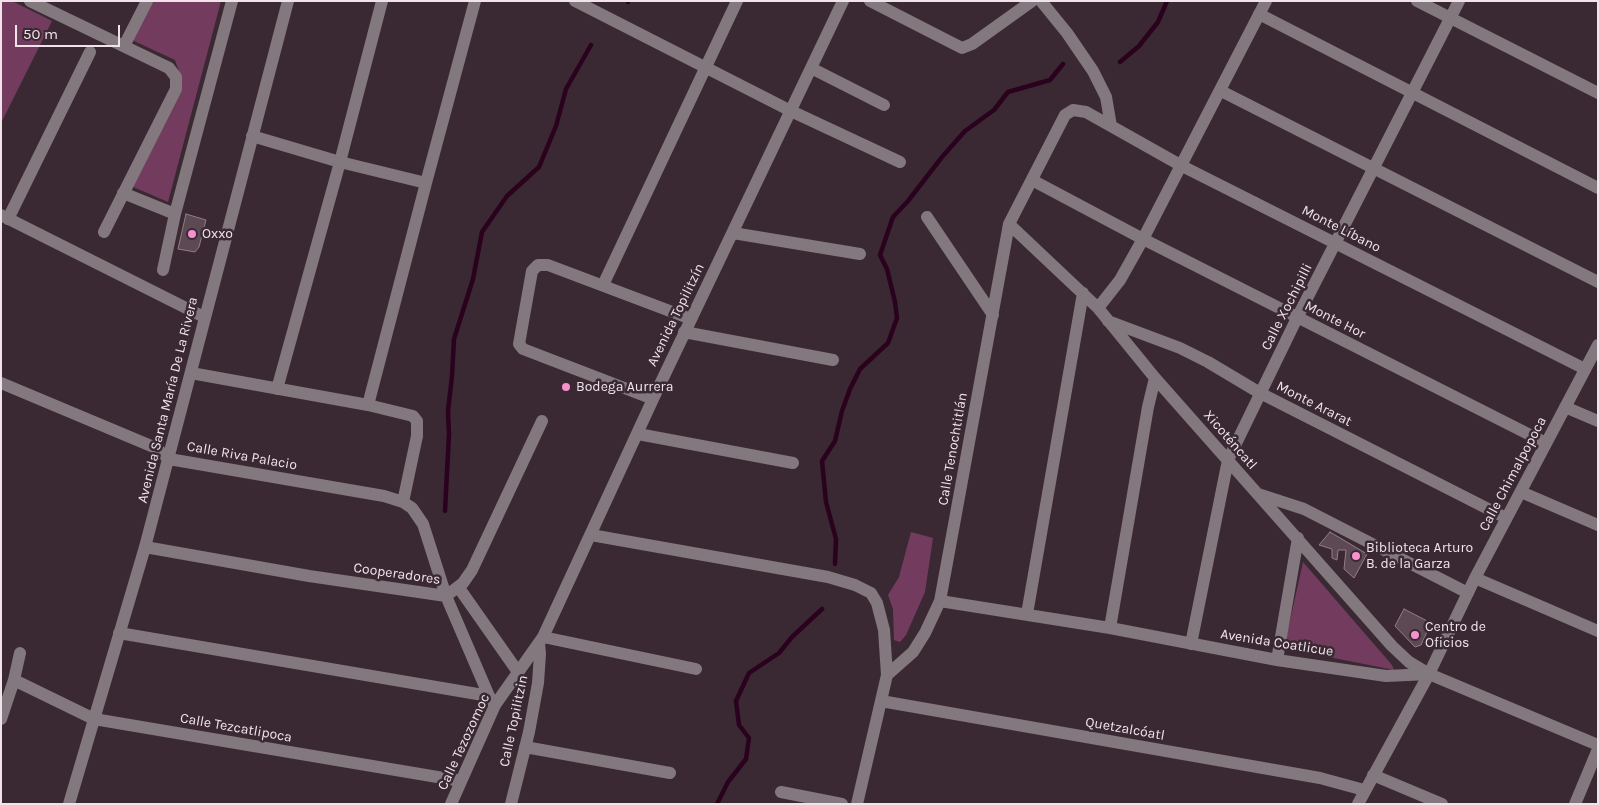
<!DOCTYPE html>
<meta charset="utf-8">
<style>
body{margin:0}
#map{position:relative;width:1599px;height:805px;overflow:hidden;background:#3a2933;font-family:Karla,sans-serif}
canvas{display:block}
.frame{position:absolute;inset:0;border:2px solid #f0e4ea;pointer-events:none}
.scale{position:absolute;left:15px;top:25px;width:105px;height:22px;box-sizing:border-box;border:2px solid #f0e4ea;border-top:0;padding-left:6px;font-size:15px;line-height:18px;white-space:nowrap;color:#f0e4ea;-webkit-text-stroke:4px #3a2933;paint-order:stroke}
</style>
<div id="map">
<canvas width="1599" height="805"></canvas>
<div class="frame"></div>
<div class="scale">50 m</div>
</div>
<script>
const ctx = document.querySelector('canvas').getContext('2d');
ctx.lineJoin = 'round';
function paint(path, color) { ctx.fillStyle = color; ctx.fill(path, 'evenodd'); }
const poly = rows => new Path2D(rows.map(r => 'M' + r).join(''));
function strokePath(path, color, width, dash) { ctx.strokeStyle = color; ctx.lineWidth = width; ctx.lineCap = dash ? 'butt' : 'round'; ctx.setLineDash(dash || []); ctx.stroke(path); }
function drawText(font, color, halo, rows, align = 'center') {
  ctx.font = font + ' Karla,sans-serif'; ctx.lineWidth = 5; ctx.setLineDash([]); ctx.textBaseline = 'middle'; ctx.strokeStyle = halo; ctx.fillStyle = color; for (const [text, x, y, turn = 0] of rows) {
    ctx.save(); ctx.translate(x, y); ctx.rotate((+turn || 0) * Math.PI / 180); ctx.textAlign = isNaN(turn) ? turn : align; if (halo) ctx.strokeText(text, 0, 0); ctx.fillText(text, 0, 0); ctx.restore();
  }
}
paint(poly([
 [1,1,12,1,52,21,1,123],
 [150,1,221,1,168,202,131,186,181,77,175,60,134,41,133,34],
 [911,532,933,538,925,592,906,635,900,642,894,640,893,609,888,595,899,577],
 [1303,562,1392,665,1394,670,1284,648]
]), '#733c5e');
strokePath(poly([
 [628,2,628,1],
 [1120,62,1139,46,1158,22,1167,1],
 [445,511,449,434,448,411,452,376,454,339,473,279,482,232,507,196,539,167,556,126,566,89,591,45],
 [835,564,836,539,826,502,822,461,835,441,842,411,850,389,860,369,888,343,897,318,895,302,887,269,880,255,893,217,908,201,942,157,965,131,994,110,1008,92,1050,80,1063,64],
 [717,804,728,782,746,759,749,738,739,725,736,701,749,673,779,653,792,637,822,609]
]), '#2a021d', 4.5);
const building = poly([
 [186,214,206,220,199,247,195,252,178,249,186,214],
 [1330,532,1367,554,1354,578,1344,569,1346,550,1338,550,1337,560,1332,558,1332,549,1319,545,1330,532],
 [1404,609,1431,623,1421,645,1415,647,1395,626,1404,609]
]);
paint(building, '#5c4954');
strokePath(building, '#927d89', 1);
strokePath(poly([
 [30,1,169,68,176,77,176,89,104,232],
 [575,1,791,111,900,162],
 [870,1,962,48,972,44,1032,1],
 [1041,1,1067,33,1093,71,1106,97,1111,126],
 [1417,1,1598,93],
 [1259,14,1598,188],
 [124,46,147,1],
 [811,68,884,105],
 [1221,91,1598,282],
 [252,136,340,162,426,183],
 [1032,180,1143,239,1546,443],
 [123,193,175,214],
 [1,215,204,317],
 [927,217,993,315],
 [8,219,90,52],
 [1009,224,1098,308,1155,378,1392,646,1409,662,1429,674],
 [733,233,860,254],
 [163,270,175,214,232,1],
 [603,285,737,1],
 [1098,308,1120,280,1143,239,1266,1],
 [1108,321,1180,348,1208,362,1260,393,1506,518],
 [684,332,833,360],
 [191,373,368,405,413,416,417,421,417,436,403,502],
 [1,383,156,448,169,459,384,496,403,502,412,508,423,524,446,596,489,696,495,705],
 [277,389,340,162,382,1],
 [653,399,523,349,519,344,532,271,538,265,548,265,691,319],
 [368,405,426,183,475,1],
 [1565,407,1598,421],
 [638,434,793,463],
 [1521,492,1598,525],
 [1258,494,1304,509,1468,593],
 [591,535,828,577,855,585,871,593,877,603,884,630,887,675],
 [145,547,309,576,446,596,463,583,472,570,542,421],
 [1475,578,1598,631],
 [459,588,518,672],
 [940,601,1110,628,1277,660,1386,676,1429,674,1598,745],
 [1027,614,1083,293],
 [1110,628,1148,407,1155,378],
 [119,633,489,696],
 [543,637,696,669],
 [1191,644,1228,460,1297,318,1459,1],
 [1277,660,1298,538],
 [14,680,94,719,461,781],
 [881,701,1320,778,1364,790],
 [1,719,14,680,20,653],
 [525,747,670,773],
 [1373,775,1442,804],
 [781,792,842,804],
 [69,804,145,547,288,1],
 [451,804,495,705,543,637,653,399,843,1],
 [511,804,529,732,538,683,540,654,539,643],
 [857,804,887,675,913,652,925,633,940,601,1009,224,1065,115,1073,110,1086,112,1182,166,1585,369],
 [1358,804,1429,674,1475,578,1598,345],
 [1575,804,1598,749]
]), '#82787e', 12);
for (const [x, y, r, color] of [
 [192,234,5,"#f690cf"],
 [566,387,5,"#f690cf"],
 [1356,556,5,"#f690cf"],
 [1415,635,5,"#f690cf"]
]) { const dot = new Path2D(); dot.arc(x, y, r, 0, 2 * Math.PI); ctx.fillStyle = color; ctx.fill(dot); strokePath(dot, '#3a2933', 2); }
drawText('14px', '#f0e4ea', '#3a2933', [
 ["Monte Líbano",1341,229,27],
 ["Calle Xochipilli",1287,307,-63],
 ["Avenida Topilitzín",676,315,-64],
 ["Monte Hor",1335,320,27],
 ["Avenida Santa María De La Rivera",168,400,-76],
 ["Monte Ararat",1314,404,27],
 ["Xicoténcatl",1230,440,49],
 ["Calle Tenochtitlán",953,449,-80],
 ["Calle Riva Palacio",242,456,10],
 ["Calle Chimalpopoca",1513,474,-62],
 ["Cooperadores",397,574,8],
 ["Avenida Coatlicue",1277,643,9],
 ["Calle Topilitzin",514,721,-78],
 ["Calle Tezcatlipoca",236,728,10],
 ["Quetzalcóatl",1125,729,10],
 ["Calle Tezozomoc",464,742,-65]
]);
drawText('14px', '#f0e4ea', '#3a2933', [
 ["Oxxo",202,234],
 ["Bodega Aurrera",576,387],
 ["Biblioteca Arturo",1366,548],
 ["B. de la Garza",1366,564],
 ["Centro de",1425,627],
 ["Oficios",1425,643]
], 'left');
</script>
